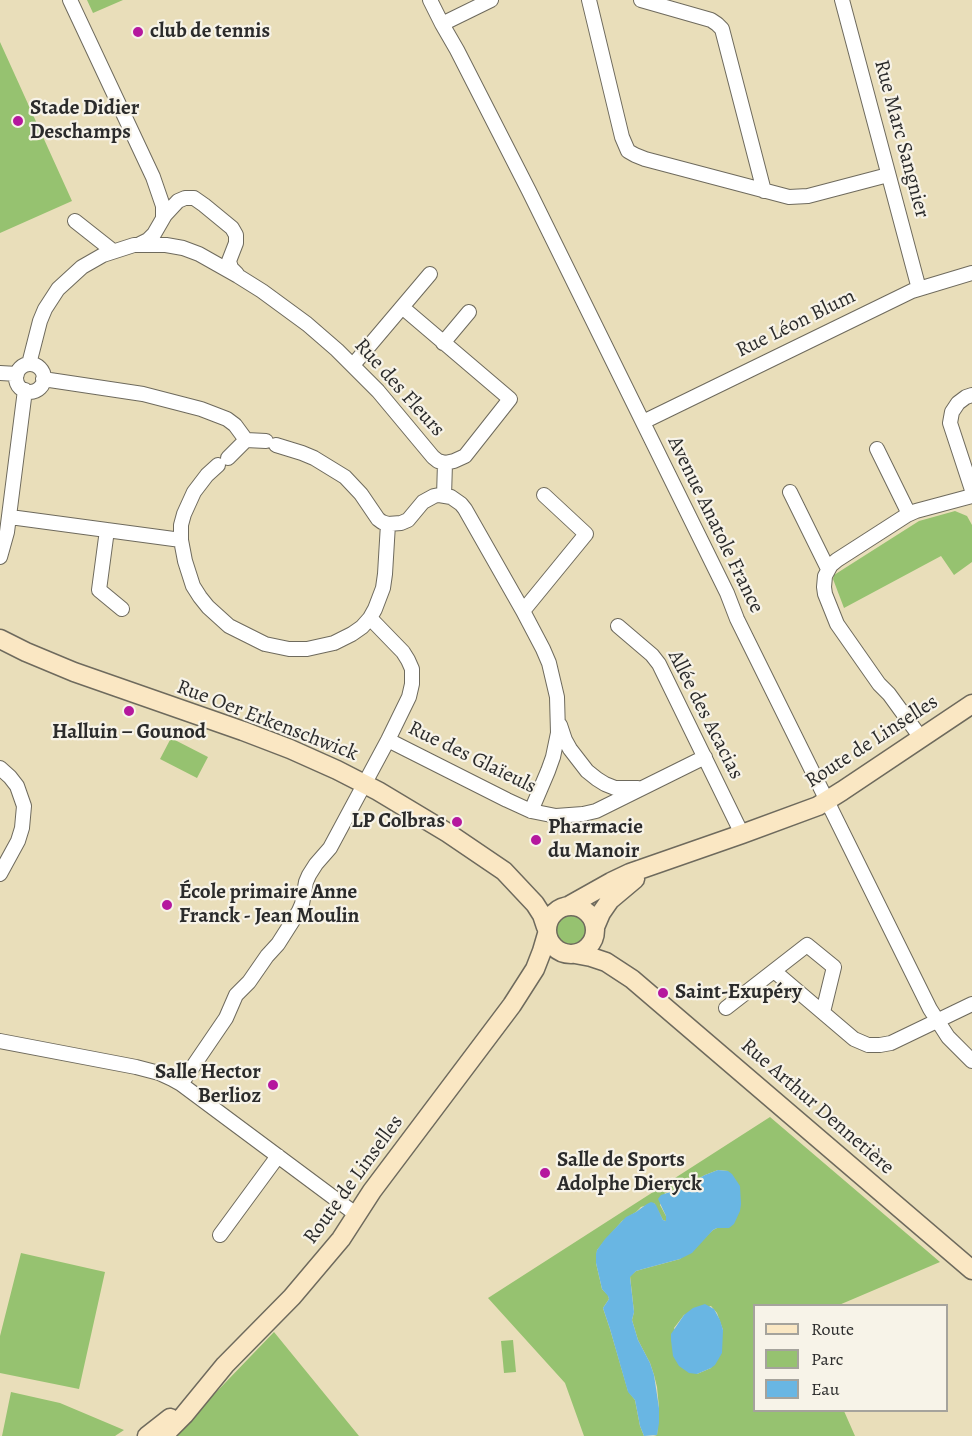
<!DOCTYPE html>
<meta charset="utf-8">
<style>
body{margin:0}
#map{position:relative;width:972px;height:1436px;overflow:hidden;background:#e9deba;font-family:Alegreya,serif}
canvas{display:block}
.legend{position:absolute;left:753px;top:1304px;width:195px;height:108px;box-sizing:border-box;background:#f7f3e8;border:2px solid #a5a39c;margin:0;padding:8px 10px;list-style:none;font-size:18px;color:#2b2b2b}
.legend li{display:flex;align-items:center;gap:12px;height:30px}
.legend b{width:30px;border:2px solid #a5a39c}
</style>
<div id="map">
<canvas width="972" height="1436"></canvas>
<ul class="legend">
<li><b style="height:8px;background:#fae7c3"></b>Route</li>
<li><b style="height:16px;background:#96c270"></b>Parc</li>
<li><b style="height:16px;background:#69b6e3"></b>Eau</li>
</ul>
</div>
<script>
const ctx = document.querySelector('canvas').getContext('2d');
ctx.lineJoin = 'round';
function paint(path, color) { ctx.fillStyle = color; ctx.fill(path, 'evenodd'); }
const poly = rows => new Path2D(rows.map(r => 'M' + r).join(''));
function strokePath(path, color, width, dash) { ctx.strokeStyle = color; ctx.lineWidth = width; ctx.lineCap = dash ? 'butt' : 'round'; ctx.setLineDash(dash || []); ctx.stroke(path); }
function drawText(font, color, halo, rows, align = 'center') {
  ctx.font = font + ' Alegreya,serif'; ctx.lineWidth = 4.5; ctx.setLineDash([]); ctx.textBaseline = 'middle'; ctx.strokeStyle = halo; ctx.fillStyle = color; for (const [text, x, y, turn = 0] of rows) {
    ctx.save(); ctx.translate(x, y); ctx.rotate((+turn || 0) * Math.PI / 180); ctx.textAlign = isNaN(turn) ? turn : align; if (halo) ctx.strokeText(text, 0, 0); ctx.fillText(text, 0, 0); ctx.restore();
  }
}
paint(poly([
 [87,0,123,0,93,13],
 [0,42,72,201,0,233],
 [955,511,967,516,972,525,972,562,954,575,941,556,844,608,833,579,834,575,919,521],
 [171,738,208,757,197,778,160,759],
 '556 930a15 15 0 1 1 30 0a15 15 0 1 1-30 0Z',
 [770,1117,940,1262,839,1305,754,1306,754,1410,844,1411,855,1436,653,1436,657,1435,659,1408,657,1387,654,1375,650,1363,638,1340,632,1320,634,1312,630,1276,636,1271,643,1269,680,1259,713,1230,717,1228,729,1228,728,1171,718,1170,705,1175,679,1189,665,1193,660,1205,666,1216,666,1221,663,1220,654,1203,641,1207,636,1212,622,1221,597,1250,596,1263,602,1289,608,1295,609,1299,603,1308,610,1329,628,1391,635,1400,640,1426,644,1436,584,1436,565,1383,488,1298],
 [711,1306,717,1313,723,1330,711,1368,697,1374,674,1328,684,1315],
 [21,1253,105,1272,79,1389,0,1373,0,1336],
 [274,1332,359,1436,174,1436],
 [513,1340,516,1372,504,1373,501,1341],
 [11,1392,60,1403,124,1430,115,1436,2,1436]
]), '#96c270');
paint(poly([
 [718,1170,728,1171,732,1174,740,1186,741,1204,740,1211,734,1224,729,1228,717,1228,713,1230,692,1253,680,1259,643,1269,636,1271,630,1277,634,1312,632,1320,638,1340,650,1363,654,1375,659,1408,659,1423,657,1435,644,1436,640,1426,635,1400,628,1392,610,1329,603,1308,609,1299,608,1296,602,1289,596,1263,596,1254,597,1250,605,1239,626,1217,636,1212,647,1204,651,1202,654,1203,656,1205,663,1220,666,1221,666,1216,658,1199,661,1195,679,1189,705,1175],
 [705,1304,714,1309,720,1320,723,1330,722,1353,715,1365,711,1368,697,1374,689,1373,679,1366,673,1356,671,1340,671,1334,684,1315,693,1308]
]), '#69b6e3');
const street = poly([
 [70,0,153,177,163,206,163,218],
 [430,0,442,24,457,50,529,191,727,593,737,619,930,1009,948,1037,972,1061],
 [589,0,622,137,628,151,635,155,645,159,789,197,808,196,888,175],
 [641,0,711,20,717,24,722,29,764,191],
 [842,0,919,289],
 [442,24,491,0],
 [75,221,113,251],
 [140,244,148,240,154,234,165,215,178,201,185,198,194,198,204,205,232,228,236,235,236,243,229,261,231,268,237,274],
 [402,307,510,399,465,456,454,461,445,463],
 [443,343,469,312],
 [29,364,40,321,45,309,58,289,82,267,103,255,134,245,166,245,183,248,199,254,238,276,262,291,307,324,337,350,378,391,433,457,438,461,445,463,444,496],
 '16 378a14 14 0 1 1 28 0a14 14 0 1 1-28 0Z',
 [353,365,430,274],
 [0,373,17,374],
 [43,379,143,394,201,409,227,419,235,425,246,440],
 [972,395,966,397,958,403,952,412,950,423,972,490],
 [643,422,912,291,972,273],
 [877,449,909,514],
 [228,458,246,440,266,441],
 [218,465,207,475,194,492,184,514,181,525,181,540,185,561,193,586,200,597,208,607,229,626,265,644,289,649,307,649,334,643,352,634,362,627,370,618,375,609,383,588,385,574,388,524,382,522,378,519,361,494,345,477,314,458,302,453,276,445],
 [790,492,828,569],
 [10,517,181,540],
 [388,524,401,523,408,520,423,502,434,496,439,495,451,497,461,504,465,509,523,611,543,649,549,663,557,697,558,733,553,757,548,771,531,811],
 [107,530,99,590,122,609],
 [0,557,7,532,25,390],
 [523,611,586,534,544,495],
 [618,626,652,655,659,664,742,834],
 [560,725,565,740,570,749,587,771,597,779,605,784,615,788,638,788],
 [921,738,889,694,879,684,837,624,825,594,824,587,825,576,831,565,837,560,907,515,916,511,972,496],
 [388,740,507,800,531,811,556,816,583,814,596,811,705,757],
 [0,768,10,777,17,786,24,806,22,828,18,841,0,874],
 [774,971,854,1039,868,1045,880,1045,891,1043,972,1004],
 [726,1008,807,945,834,967,823,1012],
 [0,1041,136,1067,159,1073,172,1079,181,1084,357,1215],
 [181,1084,226,1018,236,995,249,982,267,956,278,944,299,911,302,904,306,882,309,875,316,864,330,848,388,740,409,697,412,684,412,669,408,660,403,652,370,618],
 [220,1235,278,1156]
]);
const secondary = poly([
 [0,639,26,652,74,672,243,731,290,749,337,770,378,791,448,833,504,871,535,904,542,915,546,927],
 [570,905,611,882,630,873,742,834,818,806,842,791,972,704],
 '547 930a24 24 0 1 1 48 0a24 24 0 1 1-48 0Z',
 [595,927,601,913,610,900,635,879],
 [575,954,591,957,606,962,632,979,972,1270],
 [147,1436,170,1418],
 [163,1436,184,1415,225,1365,292,1297,341,1239,372,1191,512,1005,535,969,542,951,547,934]
]);
strokePath(street, '#6e6a5d', 16);
strokePath(secondary, '#6e6a5d', 21);
strokePath(street, '#fff', 14);
strokePath(secondary, '#fae7c3', 18);
for (const [x, y, r, color] of [
 [138,32,6,"#b5179e"],
 [18,121,6,"#b5179e"],
 [129,711,6,"#b5179e"],
 [457,822,6,"#b5179e"],
 [536,840,6,"#b5179e"],
 [167,905,6,"#b5179e"],
 [663,993,6,"#b5179e"],
 [273,1085,6,"#b5179e"],
 [545,1173,6,"#b5179e"]
]) { const dot = new Path2D(); dot.arc(x, y, r, 0, 2 * Math.PI); ctx.fillStyle = color; ctx.fill(dot); strokePath(dot, '#f7f3e8', 2); }
drawText('bold 21px', '#2b2b2b', '#f7f3e8', [
 ["club de tennis",150,32],
 ["Stade Didier",30,109],
 ["Deschamps",30,133],
 ["Halluin – Gounod",129,733,"center"],
 ["LP Colbras",445,822,"right"],
 ["Pharmacie",548,828],
 ["du Manoir",548,852],
 ["École primaire Anne",179,893],
 ["Franck - Jean Moulin",179,917],
 ["Saint-Exupéry",675,993],
 ["Salle Hector",261,1073,"right"],
 ["Berlioz",261,1097,"right"],
 ["Salle de Sports",557,1161],
 ["Adolphe Dieryck",557,1185]
], 'left');
drawText('21px', '#2b2b2b', '#f7f3e8', [
 ["Rue Marc Sangnier",901,139,75],
 ["Rue Léon Blum",796,324,-26],
 ["Rue des Fleurs",399,388,48],
 ["Avenue Anatole France",715,525,64],
 ["Allée des Acacias",705,715,63],
 ["Rue Oer Erkenschwick",267,721,21],
 ["Route de Linselles",872,742,-33],
 ["Rue des Glaïeuls",472,758,26],
 ["Rue Arthur Dennetière",817,1107,41],
 ["Route de Linselles",354,1180,-54]
]);
</script>
